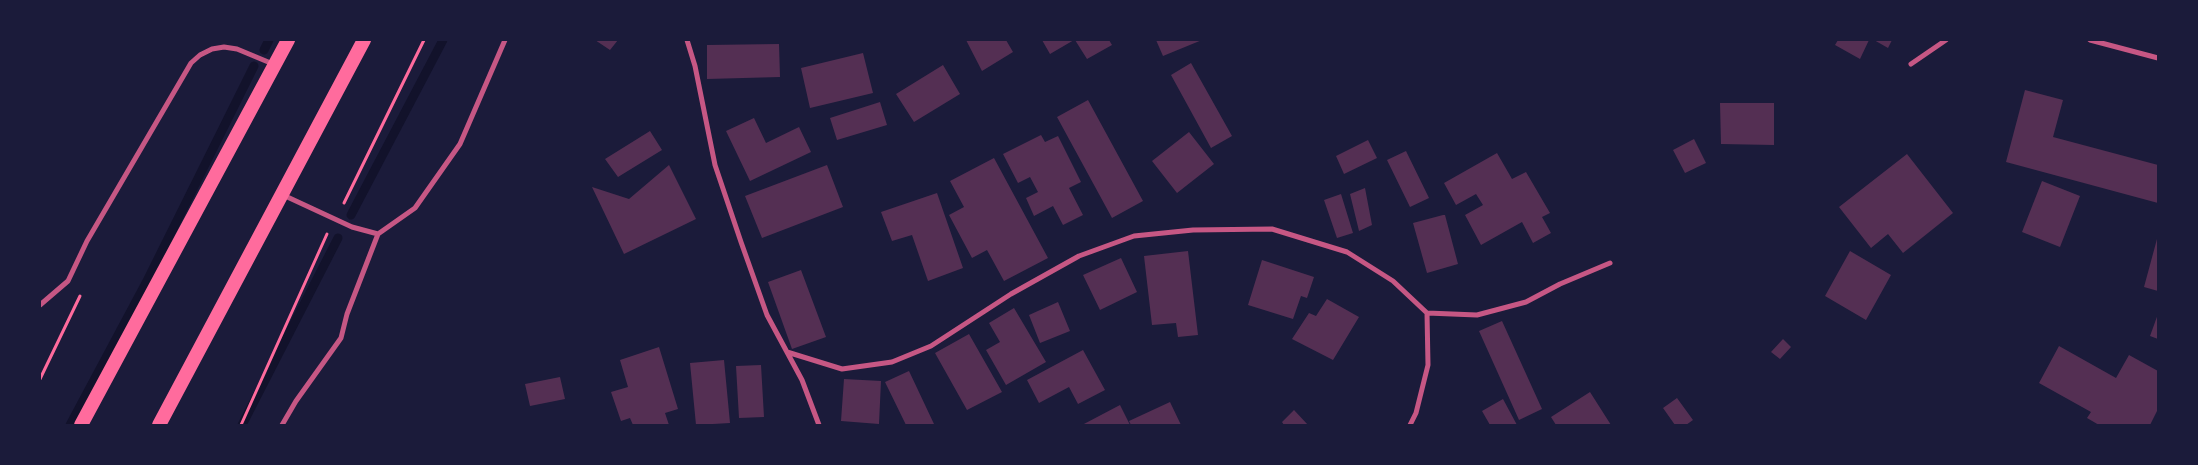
<!DOCTYPE html>
<style>
body{margin:0}
#map{position:relative;width:2198px;height:465px;overflow:hidden;background:#1b1b3a;font-family:"Asap Condensed",sans-serif}
canvas{display:block}
.frame{position:absolute;inset:0;border:41px solid #1b1b3a;pointer-events:none}
</style>
<div id="map">
<canvas width="2198" height="465"></canvas>
<div class="frame"></div>
</div>
<script>
const ctx = document.querySelector('canvas').getContext('2d');
ctx.lineJoin = 'round';
const poly = rows => new Path2D(rows.map(r => 'M' + r).join(''));
function strokePath(path, color, width, dash) { ctx.strokeStyle = color; ctx.lineWidth = width; ctx.lineCap = dash ? 'butt' : 'round'; ctx.setLineDash(dash || []); ctx.stroke(path); }
function paint(path, color) { ctx.fillStyle = color; ctx.fill(path, 'evenodd'); }
strokePath(poly([
 [264,50,269,40],
 [351,215,443,40],
 [70,425,148,279,254,66],
 [242,425,338,238]
]), '#12122b', 9);
paint(poly([
 [595,40,618,40,610,50],
 [966,40,1006,40,1013,52,982,71],
 [1042,40,1074,40,1050,54],
 [1075,40,1109,40,1112,45,1087,59],
 [1156,40,1202,40,1163,56],
 [1838,40,1869,40,1860,59,1835,45],
 [1874,40,1892,40,1888,48],
 [779,44,780,77,707,79,707,45],
 [863,53,873,93,810,108,801,68],
 [1191,63,1232,136,1211,148,1171,75],
 [943,65,960,94,914,122,896,94],
 [2025,90,2063,100,2053,137,2158,165,2158,203,2006,162],
 [1088,100,1143,201,1112,218,1057,117],
 [880,102,887,125,837,140,830,118],
 [1720,103,1774,103,1774,145,1721,144],
 [754,118,766,143,799,127,811,152,750,181,726,131],
 [650,131,662,150,618,177,605,159],
 [1189,132,1214,164,1177,193,1152,161],
 [1041,135,1045,142,1058,136,1081,182,1069,188,1083,215,1063,225,1053,206,1034,216,1026,198,1038,192,1030,177,1018,183,1003,154],
 [1694,139,1706,163,1685,173,1673,150],
 [1368,140,1377,158,1344,174,1336,156],
 [1406,151,1429,198,1410,207,1387,160],
 [1497,153,1512,179,1526,172,1550,213,1542,217,1551,233,1533,243,1522,222,1481,245,1465,215,1483,205,1476,194,1456,205,1444,183],
 [1907,154,1953,213,1903,253,1888,234,1871,248,1839,207],
 [994,158,1048,258,1004,281,987,250,972,258,949,215,964,207,950,181],
 [669,165,696,219,624,254,592,187,629,199],
 [827,165,843,207,762,238,745,196],
 [2042,181,2080,196,2060,247,2022,232],
 [1365,188,1372,225,1359,231,1350,194],
 [937,193,963,268,928,281,912,235,892,241,881,212],
 [1341,194,1353,233,1337,238,1324,200],
 [1443,215,1445,215,1458,264,1427,273,1413,223],
 [2157,239,2158,239,2158,291,2144,287],
 [1188,251,1198,335,1178,337,1176,323,1152,325,1144,256],
 [1850,251,1891,275,1866,320,1825,296],
 [1121,258,1137,292,1100,310,1083,275],
 [1262,260,1314,277,1307,298,1301,296,1293,319,1248,305],
 [801,270,826,337,792,349,768,282],
 [1327,299,1359,317,1333,360,1292,339,1309,313,1316,316],
 [1058,302,1070,331,1040,343,1029,315],
 [1014,308,1046,362,1006,385,986,350,1000,342,989,323],
 [2158,314,2158,339,2150,336],
 [1502,321,1542,409,1519,420,1479,331],
 [969,334,1002,392,967,410,935,353],
 [1783,339,1791,347,1780,359,1771,352],
 [2059,346,2116,378,2129,355,2158,371,2158,409,2150,425,2099,425,2087,418,2091,412,2039,383],
 [659,347,678,409,665,413,669,425,633,425,630,418,621,421,611,392,628,387,620,360],
 [1083,350,1105,390,1078,404,1069,387,1039,403,1027,380],
 [724,360,730,423,696,425,690,363],
 [761,365,764,417,739,418,736,366],
 [909,371,934,424,933,425,906,425,885,382],
 [560,377,565,399,530,406,525,384],
 [844,379,881,381,879,424,841,421],
 [1590,392,1611,425,1556,425,1551,417],
 [1677,398,1693,420,1686,425,1675,425,1663,408],
 [1503,399,1517,425,1490,425,1482,411],
 [1170,402,1181,425,1131,425,1129,421],
 [1120,405,1130,425,1082,425],
 [1294,410,1308,425,1284,425,1282,422]
]), '#542f53');
strokePath(poly([
 [344,203,424,40],
 [40,379,80,296],
 [241,425,327,234]
]), '#ff6b9d', 3);
strokePath(poly([
 [687,40,695,66,715,165,741,242,767,315,802,380,819,425],
 [2090,40,2158,58],
 [1911,64,1946,40],
 [283,195,352,227,378,234,415,208,460,144,505,40],
 [40,305,68,281,87,241,191,63,200,55,212,49,224,47,237,49,273,64],
 [787,352,842,369,892,362,931,346,1011,294,1079,256,1134,236,1193,230,1272,229,1347,252,1393,281,1427,313,1477,315,1526,302,1560,284,1610,263],
 [282,425,296,401,341,338,347,314,378,234],
 [1410,425,1416,413,1428,365,1427,313]
]), '#c65784', 5);
strokePath(poly([
 [81,425,288,40],
 [159,425,364,40]
]), '#ff6b9d', 14);
</script>
